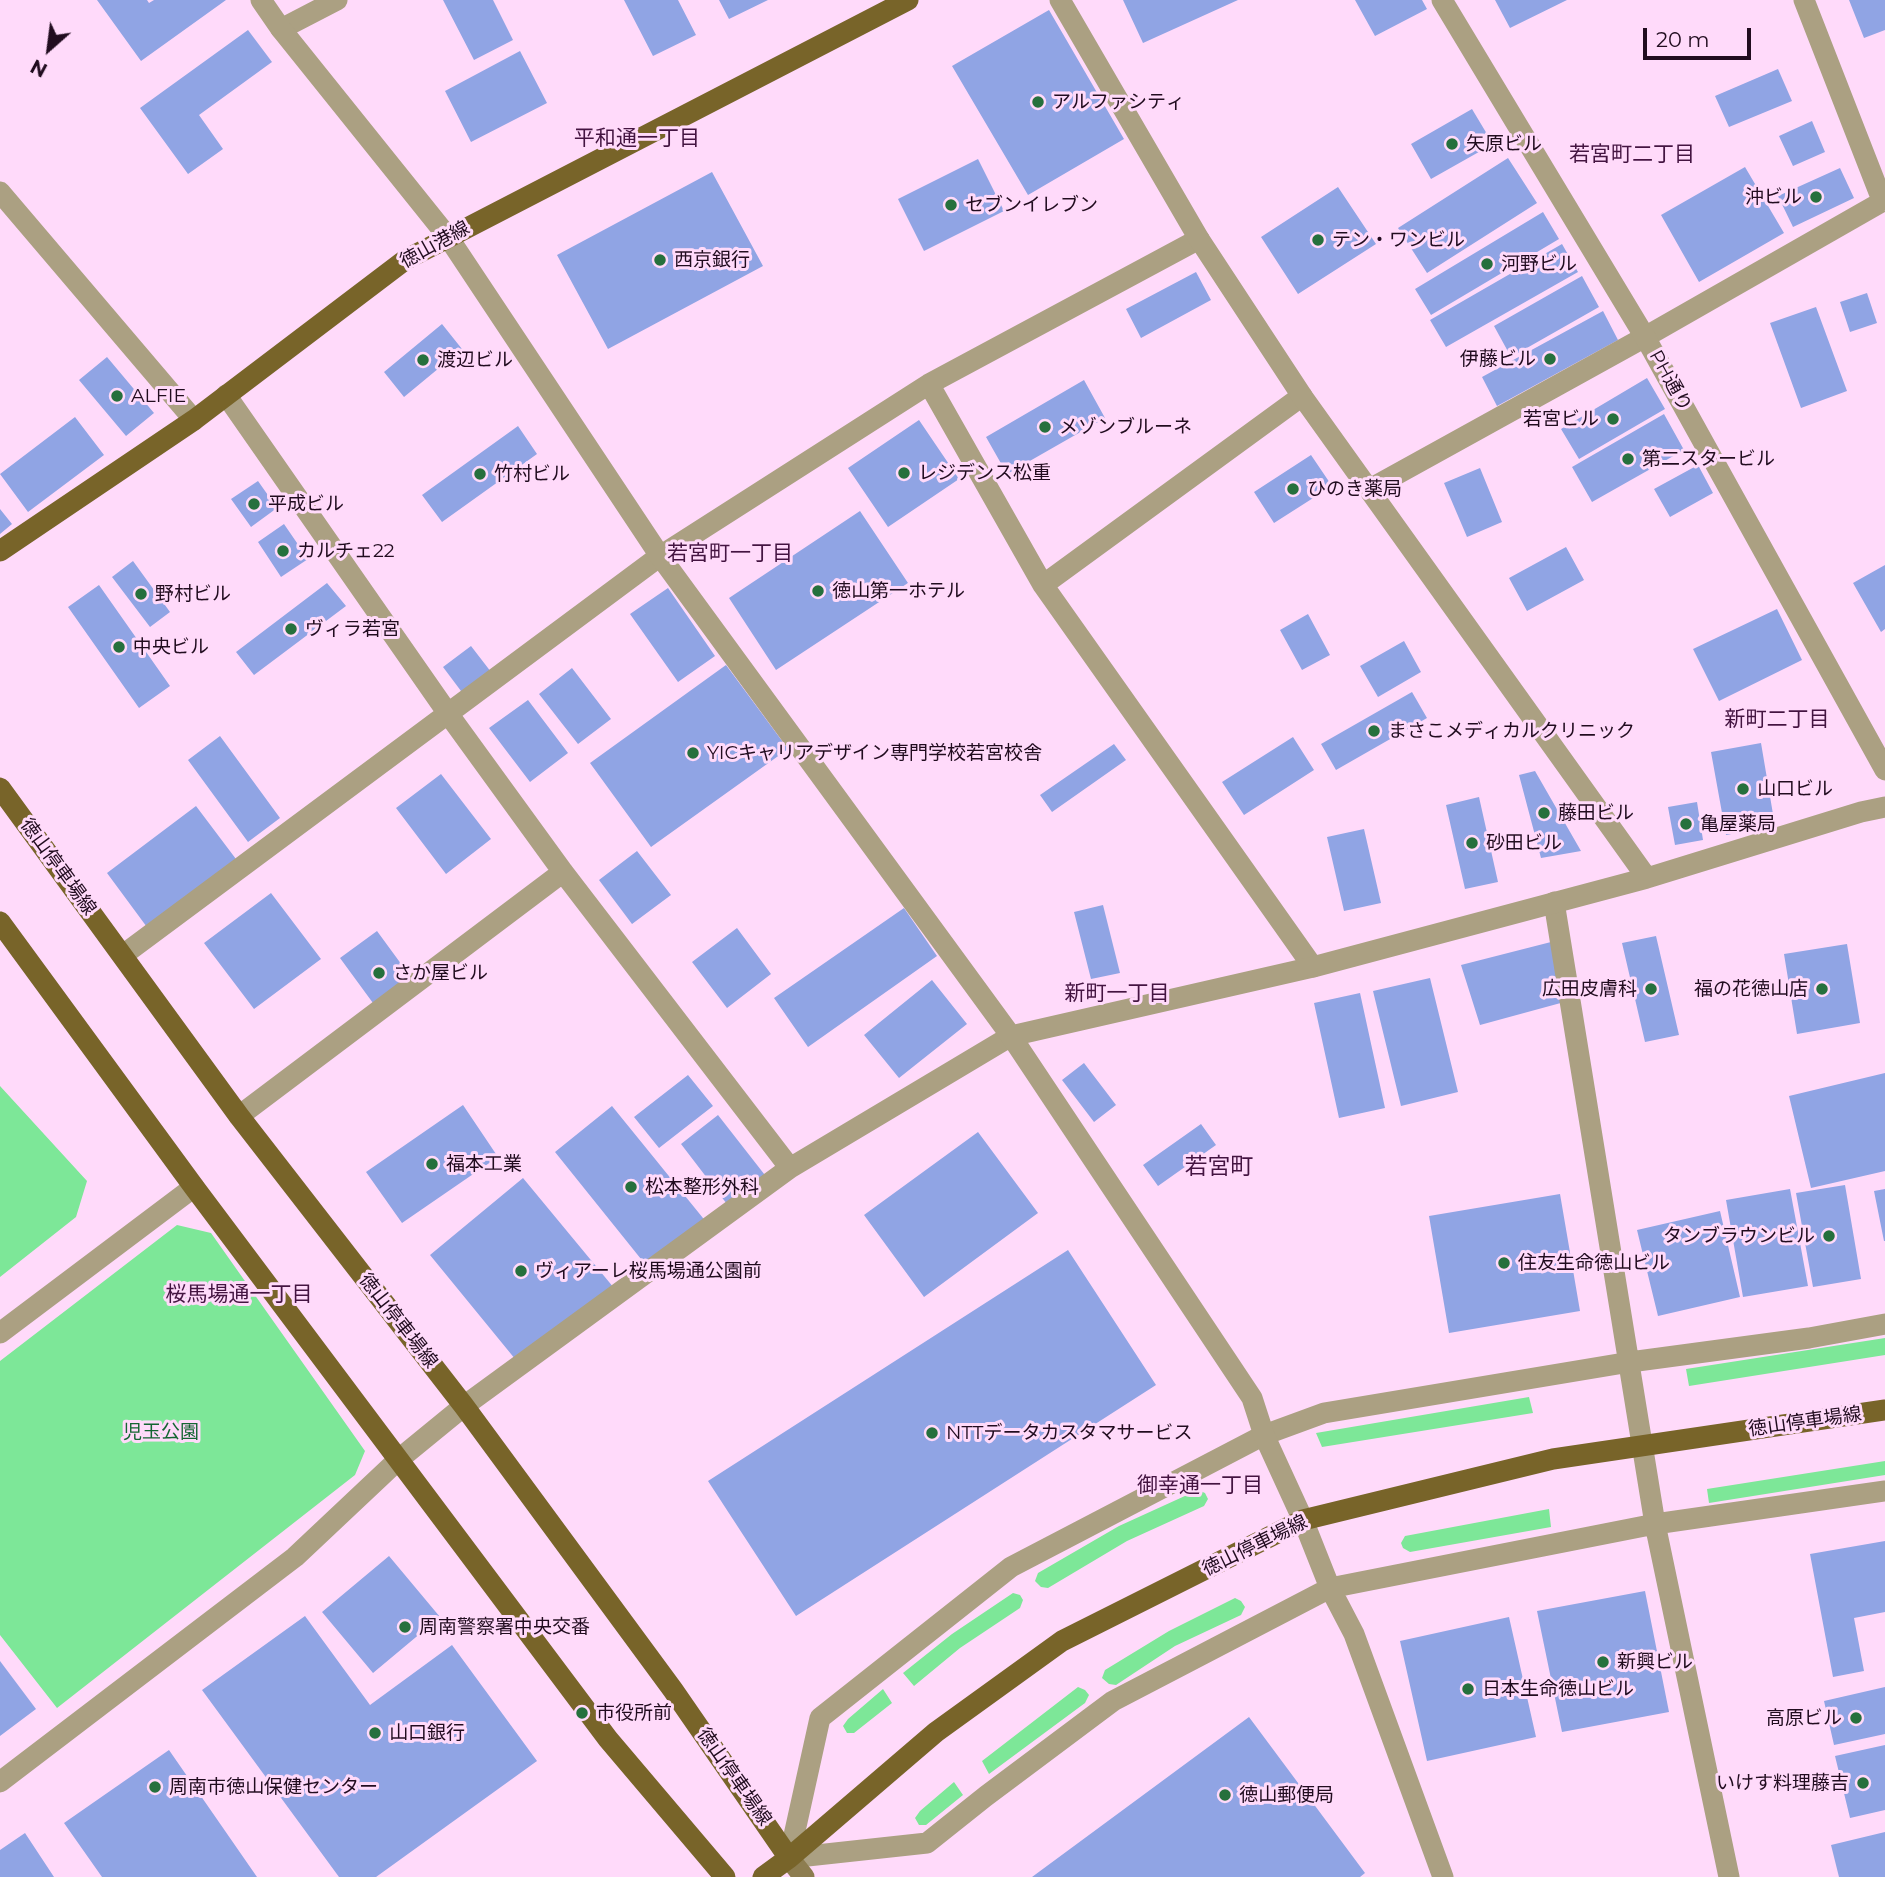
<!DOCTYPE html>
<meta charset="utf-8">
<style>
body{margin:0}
#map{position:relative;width:1885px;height:1877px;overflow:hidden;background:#ffdafa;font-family:Montserrat,sans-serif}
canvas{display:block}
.north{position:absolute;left:14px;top:14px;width:70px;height:70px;-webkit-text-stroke:5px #ffdafa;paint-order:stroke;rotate:208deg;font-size:19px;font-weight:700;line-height:28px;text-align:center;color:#210c1f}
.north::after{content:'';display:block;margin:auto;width:24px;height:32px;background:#210c1f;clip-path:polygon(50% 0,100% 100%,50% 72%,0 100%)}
.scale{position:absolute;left:1643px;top:28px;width:108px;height:32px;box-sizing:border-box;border:4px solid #210c1f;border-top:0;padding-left:9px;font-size:21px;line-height:24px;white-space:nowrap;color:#210c1f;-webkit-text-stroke:5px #ffdafa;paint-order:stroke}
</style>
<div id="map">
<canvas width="1885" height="1877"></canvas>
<div class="north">N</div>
<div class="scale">20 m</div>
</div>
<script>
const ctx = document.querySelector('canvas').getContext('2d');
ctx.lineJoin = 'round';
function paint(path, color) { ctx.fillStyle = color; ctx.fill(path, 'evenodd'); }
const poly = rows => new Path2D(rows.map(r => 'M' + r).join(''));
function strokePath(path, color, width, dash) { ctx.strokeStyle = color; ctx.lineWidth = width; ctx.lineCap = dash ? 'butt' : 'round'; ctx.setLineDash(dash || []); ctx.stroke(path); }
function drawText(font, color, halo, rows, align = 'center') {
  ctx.font = font + ' Montserrat,"Noto Sans JP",sans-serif'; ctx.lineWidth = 6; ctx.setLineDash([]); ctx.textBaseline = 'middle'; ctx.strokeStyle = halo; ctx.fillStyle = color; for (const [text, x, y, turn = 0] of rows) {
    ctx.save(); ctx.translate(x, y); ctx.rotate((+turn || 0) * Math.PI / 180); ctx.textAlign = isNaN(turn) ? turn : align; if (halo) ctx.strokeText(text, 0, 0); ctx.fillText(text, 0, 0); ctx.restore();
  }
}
paint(poly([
 [0,1086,87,1181,76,1217,0,1277],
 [177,1225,211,1233,365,1451,355,1475,57,1708,0,1635,0,1361],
 [1885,1338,1885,1355,1689,1386,1686,1369],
 [1529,1397,1533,1413,1322,1447,1316,1433],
 [1885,1461,1885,1475,1709,1503,1707,1489],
 [1198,1490,1205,1493,1208,1499,1204,1506,1127,1541,1048,1588,1041,1587,1035,1581,1038,1573,1119,1526],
 [1549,1509,1551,1527,1410,1552,1403,1548,1401,1543,1405,1536],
 [1013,1593,1020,1595,1023,1600,1020,1608,960,1648,914,1686,903,1673,952,1634],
 [1235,1598,1241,1601,1245,1607,1241,1615,1175,1646,1116,1685,1109,1684,1102,1678,1105,1670,1169,1631],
 [1078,1687,1085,1690,1089,1695,1085,1703,989,1774,982,1761],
 [883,1689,892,1703,854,1733,847,1733,843,1726,848,1719],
 [954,1782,963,1795,926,1825,919,1825,915,1818,920,1811]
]), '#7de798');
paint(poly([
 [97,0,147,0,149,3,154,0,226,0,141,61],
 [443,0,493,0,513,40,474,60],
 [624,0,678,0,696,35,653,56],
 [719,0,768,0,729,19],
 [1123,0,1238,0,1143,43],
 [1355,0,1422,0,1427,9,1375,36],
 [1495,0,1567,0,1510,28],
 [1849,0,1885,0,1885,30,1864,38],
 [1049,10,1124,139,1028,195,952,66],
 [248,30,272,62,199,115,223,149,188,174,140,108],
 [520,51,547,103,471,142,445,91],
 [1778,69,1792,101,1729,127,1715,96],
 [1472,109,1493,144,1431,179,1411,144],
 [1812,121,1825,152,1793,166,1779,136],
 [1508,158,1537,203,1427,273,1398,228],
 [978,159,1004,211,924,251,898,199],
 [1745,167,1784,233,1699,282,1661,215],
 [1840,168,1854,198,1793,227,1778,196],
 [712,172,763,266,608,349,557,255],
 [1338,187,1376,244,1298,294,1261,237],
 [1543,212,1559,239,1431,315,1415,289],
 [1562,244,1578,272,1446,347,1430,320],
 [1196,272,1211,300,1141,338,1126,309],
 [1582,276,1599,307,1511,357,1494,326],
 [1867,293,1877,323,1850,332,1840,302],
 [1816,307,1847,391,1801,408,1770,323],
 [1603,311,1618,340,1497,406,1482,377],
 [442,324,462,349,404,397,384,372],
 [107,357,154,413,126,436,79,380],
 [1647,378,1665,409,1579,459,1561,429],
 [1084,380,1105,418,1007,474,986,437],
 [1664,414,1684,450,1592,502,1572,467],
 [75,417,104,455,28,512,0,474],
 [919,420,959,479,888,527,848,468],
 [518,426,537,454,442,522,422,495],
 [1311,455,1332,486,1274,523,1254,492],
 [1698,465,1713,493,1670,517,1654,489],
 [1480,468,1502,522,1467,537,1444,483],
 [258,481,277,508,251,527,231,499],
 [0,509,12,524,0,534],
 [860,511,908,583,776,670,729,598],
 [284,524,308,559,281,577,258,542],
 [1566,547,1584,580,1527,611,1509,578],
 [133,561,170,612,150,627,112,577],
 [1885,565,1885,629,1881,632,1853,583],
 [327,583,346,606,254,675,236,652],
 [99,585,170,686,139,708,68,607],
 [668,588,715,656,678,682,630,614],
 [1777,609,1802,660,1719,701,1693,649],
 [1308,614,1330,655,1302,670,1280,630],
 [1404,641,1421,672,1378,697,1360,666],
 [471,646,498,681,470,703,443,667],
 [726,665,788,749,651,847,590,763],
 [572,668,611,719,578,744,539,694],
 [1412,692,1427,718,1336,770,1321,744],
 [528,700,568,753,530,782,489,728],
 [220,736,280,818,248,842,188,760],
 [1293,737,1314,770,1244,815,1222,782],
 [1761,743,1775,826,1726,835,1711,752],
 [1114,744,1126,760,1052,812,1040,795],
 [1535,771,1581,851,1541,858,1519,775],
 [441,774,491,839,446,874,396,808],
 [1479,797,1498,882,1465,889,1446,805],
 [1697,802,1703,840,1675,845,1668,807],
 [196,806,245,871,155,938,107,873],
 [1364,829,1381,903,1344,911,1327,837],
 [637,851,671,895,632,924,599,880],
 [271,893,321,959,254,1009,204,943],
 [1103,905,1120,973,1091,979,1074,912],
 [904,908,937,956,808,1047,774,998],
 [737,928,771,974,727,1008,692,962],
 [377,931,418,987,381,1014,340,958],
 [1656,936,1679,1035,1645,1042,1622,943],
 [1551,942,1568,1001,1480,1025,1461,965],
 [1847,944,1860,1023,1797,1034,1784,954],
 [1430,978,1458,1092,1401,1106,1373,991],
 [932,980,967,1024,899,1078,864,1035],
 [1360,993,1385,1108,1339,1118,1314,1003],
 [1084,1063,1116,1105,1094,1122,1062,1080],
 [1885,1073,1885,1171,1811,1188,1789,1096],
 [688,1075,713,1106,659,1148,634,1117],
 [463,1105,498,1157,402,1223,366,1172],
 [612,1106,707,1223,649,1269,555,1152],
 [718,1115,768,1179,730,1208,681,1144],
 [1201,1124,1216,1145,1158,1186,1143,1165],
 [978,1132,1038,1213,924,1297,864,1215],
 [523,1178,614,1288,520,1365,430,1255],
 [1845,1185,1861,1279,1813,1287,1796,1193],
 [1790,1189,1808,1286,1743,1297,1726,1200],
 [1885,1189,1885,1241,1884,1241,1874,1191],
 [1560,1194,1580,1311,1449,1333,1429,1216],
 [1720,1211,1740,1297,1658,1316,1637,1230],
 [1068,1250,1156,1385,796,1616,708,1481],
 [1885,1541,1885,1612,1854,1618,1864,1671,1833,1677,1810,1554],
 [389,1556,440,1617,373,1673,322,1612],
 [1645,1591,1669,1712,1562,1732,1537,1611],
 [305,1616,370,1705,452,1645,537,1761,376,1877,339,1877,202,1690],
 [1509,1617,1536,1737,1427,1761,1400,1641],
 [0,1661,36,1709,0,1736],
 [1885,1687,1885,1734,1834,1745,1824,1701],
 [1249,1717,1365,1873,1360,1877,1032,1877],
 [1885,1745,1885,1810,1850,1818,1835,1756],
 [169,1750,257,1877,102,1877,64,1823],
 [1885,1832,1885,1877,1839,1877,1831,1845],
 [25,1833,54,1877,0,1877,0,1850]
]), '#90a4e4');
strokePath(poly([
 [1804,0,1882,200],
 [281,29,337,0],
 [0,192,194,420],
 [929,384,1043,585,1313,967],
 [226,395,449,715,563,872,790,1168],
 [1370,489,1645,337,1885,200],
 [1043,585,1302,396],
 [1554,902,1655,1524,1729,1877],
 [123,955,660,556,929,384,1199,239],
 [239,1116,563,872],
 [1885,1324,1809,1338,1630,1362,1324,1413,1264,1435,1011,1567,820,1718,789,1858,927,1843,986,1796,1113,1701,1330,1588,1655,1524,1885,1491],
 [0,1333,194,1187],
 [1303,1520,1330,1588,1354,1634,1443,1877],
 [0,1782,295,1557,398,1460,464,1406,790,1168,1011,1036]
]), '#aba082', 21);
strokePath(poly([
 [261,0,281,29,448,237,660,556,1011,1036,1252,1398,1264,1435,1303,1520],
 [1060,0,1199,239,1302,396,1647,878],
 [1442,0,1645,337,1885,770],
 [1011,1036,1313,967,1647,878,1861,812,1885,807]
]), '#aba082', 21);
strokePath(poly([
 [789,1858,804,1877]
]), '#8d7d50', 21);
strokePath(poly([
 [0,551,194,420,405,260,908,0],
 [0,788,239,1116,464,1406,673,1690,789,1858],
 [0,922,194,1187,608,1739,725,1877],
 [763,1877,789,1858,936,1732,1062,1641,1303,1520,1553,1459,1885,1410]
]), '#786429', 21);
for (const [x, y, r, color] of [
 [1038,102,7,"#26703d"],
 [1452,144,7,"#26703d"],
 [1816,197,7,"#26703d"],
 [951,205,7,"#26703d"],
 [1318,240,7,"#26703d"],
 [660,260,7,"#26703d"],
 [1487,264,7,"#26703d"],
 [1550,359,7,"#26703d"],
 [423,360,7,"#26703d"],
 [117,396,7,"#26703d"],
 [1613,419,7,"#26703d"],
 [1045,427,7,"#26703d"],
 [1628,459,7,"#26703d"],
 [904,473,7,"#26703d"],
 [480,474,7,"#26703d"],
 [1293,489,7,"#26703d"],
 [254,504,7,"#26703d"],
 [283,551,7,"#26703d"],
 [818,591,7,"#26703d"],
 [141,594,7,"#26703d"],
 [291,629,7,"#26703d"],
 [119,647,7,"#26703d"],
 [1374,731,7,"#26703d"],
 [693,753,7,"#26703d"],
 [1743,789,7,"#26703d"],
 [1544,813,7,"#26703d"],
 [1686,824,7,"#26703d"],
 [1472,843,7,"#26703d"],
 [379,973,7,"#26703d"],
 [1651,989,7,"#26703d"],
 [1822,989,7,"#26703d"],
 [432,1164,7,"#26703d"],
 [631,1187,7,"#26703d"],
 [1829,1236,7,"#26703d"],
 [1504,1263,7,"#26703d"],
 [521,1271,7,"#26703d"],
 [932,1433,7,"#26703d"],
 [405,1627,7,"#26703d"],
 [1603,1662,7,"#26703d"],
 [1468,1689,7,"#26703d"],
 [582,1713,7,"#26703d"],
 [1856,1718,7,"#26703d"],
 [375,1733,7,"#26703d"],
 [1863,1783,7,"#26703d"],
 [155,1787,7,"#26703d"],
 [1225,1795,7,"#26703d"]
]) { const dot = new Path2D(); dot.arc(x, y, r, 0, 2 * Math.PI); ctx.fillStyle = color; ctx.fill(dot); strokePath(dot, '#ffdafa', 2.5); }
drawText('19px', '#210c1f', '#ffdafa', [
 ["アルファシティ",1052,102],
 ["矢原ビル",1466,144],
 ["沖ビル",1802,197,"right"],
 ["セブンイレブン",965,205],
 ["テン・ワンビル",1332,240],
 ["西京銀行",674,260],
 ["河野ビル",1501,264],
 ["伊藤ビル",1536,359,"right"],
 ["渡辺ビル",437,360],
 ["ALFIE",131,396],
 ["若宮ビル",1599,419,"right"],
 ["メゾンブルーネ",1059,427],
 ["第二スタービル",1642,459],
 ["レジデンス松重",918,473],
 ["竹村ビル",494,474],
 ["ひのき薬局",1307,489],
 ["平成ビル",268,504],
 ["カルチェ22",297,551],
 ["徳山第一ホテル",832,591],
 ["野村ビル",155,594],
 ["ヴィラ若宮",305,629],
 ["中央ビル",133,647],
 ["まさこメディカルクリニック",1388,731],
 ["YICキャリアデザイン専門学校若宮校舎",707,753],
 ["山口ビル",1757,789],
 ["藤田ビル",1558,813],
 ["亀屋薬局",1700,824],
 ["砂田ビル",1486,843],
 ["さか屋ビル",393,973],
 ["広田皮膚科",1637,989,"right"],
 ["福の花徳山店",1808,989,"right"],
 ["福本工業",446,1164],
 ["松本整形外科",645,1187],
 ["タンブラウンビル",1815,1236,"right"],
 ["住友生命徳山ビル",1518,1263],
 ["ヴィアーレ桜馬場通公園前",535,1271],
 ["NTTデータカスタマサービス",946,1433],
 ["周南警察署中央交番",419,1627],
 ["新興ビル",1617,1662],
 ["日本生命徳山ビル",1482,1689],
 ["市役所前",596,1713],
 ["高原ビル",1842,1718,"right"],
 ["山口銀行",389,1733],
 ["いけす料理藤吉",1849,1783,"right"],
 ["周南市徳山保健センター",169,1787],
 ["徳山郵便局",1239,1795]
], 'left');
drawText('19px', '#210c1f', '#ffdafa', [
 ["徳山港線",435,245,-29],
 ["PH通り",1670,381,61],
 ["徳山停車場線",58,867,54],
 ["徳山停車場線",398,1321,52],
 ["徳山停車場線",1805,1422,-8],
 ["徳山停車場線",1255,1546,-26],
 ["徳山停車場線",734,1777,55]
]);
drawText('19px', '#146632', '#ffdafa', [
 ["児玉公園",161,1432]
]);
drawText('21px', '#441441', '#ffdafa', [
 ["平和通一丁目",637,139],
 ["若宮町二丁目",1632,155],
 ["若宮町一丁目",730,554],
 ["新町二丁目",1777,720],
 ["新町一丁目",1117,994],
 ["桜馬場通一丁目",239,1295],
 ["御幸通一丁目",1200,1486]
]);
drawText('23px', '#441441', '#ffdafa', [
 ["若宮町",1219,1167]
]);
</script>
